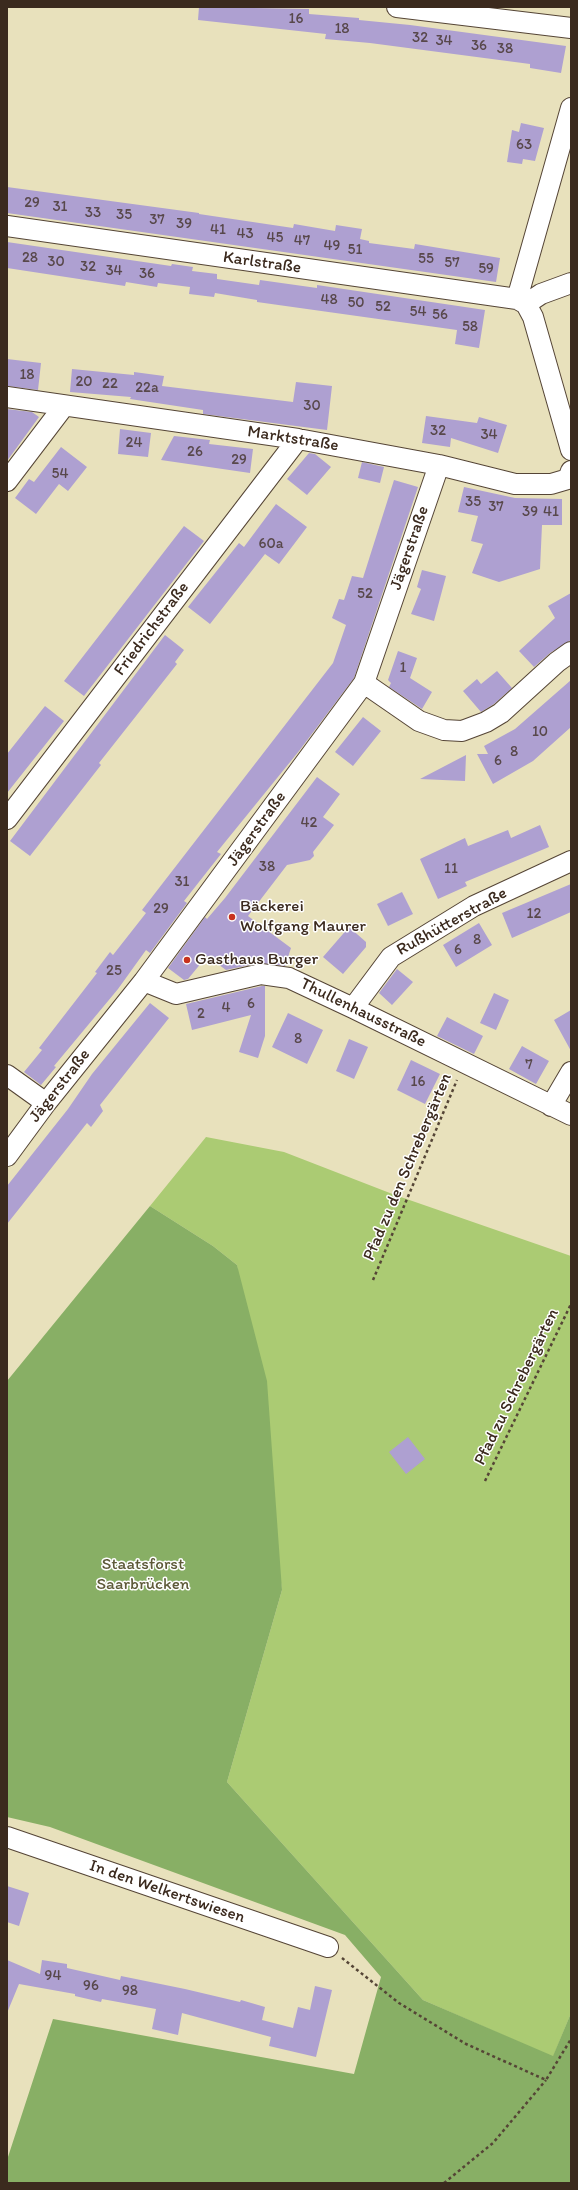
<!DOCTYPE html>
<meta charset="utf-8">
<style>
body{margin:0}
#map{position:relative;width:578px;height:2190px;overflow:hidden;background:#e8e1bc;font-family:Itim,sans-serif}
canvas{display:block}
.frame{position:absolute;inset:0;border:8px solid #3b2a1e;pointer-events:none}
</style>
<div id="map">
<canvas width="578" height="2190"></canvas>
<div class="frame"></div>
</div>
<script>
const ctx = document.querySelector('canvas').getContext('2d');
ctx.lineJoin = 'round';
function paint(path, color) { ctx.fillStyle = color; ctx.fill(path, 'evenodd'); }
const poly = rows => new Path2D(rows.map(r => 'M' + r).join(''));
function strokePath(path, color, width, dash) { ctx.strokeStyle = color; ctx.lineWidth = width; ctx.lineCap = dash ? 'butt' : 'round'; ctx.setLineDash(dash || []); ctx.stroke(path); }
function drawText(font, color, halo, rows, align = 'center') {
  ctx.font = font + ' Itim,sans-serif'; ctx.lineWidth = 3; ctx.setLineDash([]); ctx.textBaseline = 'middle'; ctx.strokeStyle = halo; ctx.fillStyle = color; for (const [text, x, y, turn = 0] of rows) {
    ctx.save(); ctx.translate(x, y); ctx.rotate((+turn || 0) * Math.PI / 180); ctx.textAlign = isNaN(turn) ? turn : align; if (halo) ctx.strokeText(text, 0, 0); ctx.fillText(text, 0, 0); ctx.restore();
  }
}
paint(poly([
 [206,1137,284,1152,395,1195,571,1256,571,2013,553,2057,423,2000,227,1782,282,1590,237,1265,213,1246,150,1206]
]), '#abcb73');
paint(poly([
 [150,1206,213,1246,237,1265,267,1381,282,1590,227,1782,423,2000,553,2056,571,2013,571,2183,7,2183,7,2160,53,2019,354,2074,381,1977,345,1935,50,1827,7,1817,7,1381]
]), '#88af65');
paint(poly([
 [199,7,309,9,309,14,359,18,359,20,410,25,566,46,561,73,530,68,530,64,370,43,325,39,326,34,198,20],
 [521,123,544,128,535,161,523,159,522,164,507,162,512,130,519,132],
 [7,187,199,213,199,214,293,228,294,224,335,231,336,225,362,229,360,239,369,241,369,243,414,249,415,244,500,258,496,282,7,213],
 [7,242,171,266,172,264,193,267,192,271,217,274,217,279,259,285,260,280,317,288,317,285,485,310,479,348,455,344,457,330,257,302,257,300,215,293,214,297,189,294,190,287,158,283,157,287,126,282,125,286,7,268],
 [7,359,41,363,38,390,7,386],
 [72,369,134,375,134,372,164,376,162,386,293,402,296,382,332,386,327,430,203,414,203,410,130,399,131,397,70,392],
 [7,409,32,412,39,417,7,461],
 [426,416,477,423,479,417,507,425,498,453,451,438,450,447,422,443],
 [120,429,151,433,148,457,118,454],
 [174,436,210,440,209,444,253,449,250,473,161,460],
 [61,447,87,467,68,491,59,484,36,514,15,498,29,479,34,482],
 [309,453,315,454,331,467,307,495,287,479],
 [362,462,384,467,380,483,358,478],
 [394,480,418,487,354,678,299,751,217,852,221,854,184,901,187,903,150,953,146,950,118,989,54,1066,56,1067,41,1085,24,1072,42,1050,39,1048,97,973,95,972,110,952,113,955,146,913,142,910,333,663,346,625,332,618,339,599,344,600,352,576,363,578],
 [464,487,515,498,562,499,562,525,542,525,540,569,499,582,472,573,483,544,471,541,478,516,458,512],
 [276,504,307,527,279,564,265,554,210,624,188,607,239,543,244,547],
 [184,526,204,541,84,696,64,681],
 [422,570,446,576,434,621,411,614,421,589,417,587],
 [571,593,571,640,550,653,534,667,519,651,555,618,548,606],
 [165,635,184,650,175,662,177,664,99,763,101,765,30,856,10,841],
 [398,651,417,658,410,678,432,692,422,709,389,687,391,683,388,680],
 [497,671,512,688,494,704,481,712,463,691,477,679,481,684],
 [571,680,571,727,533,761,493,784,477,754,488,754,484,746,515,729],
 [45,706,64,721,7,793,7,754],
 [363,717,381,731,353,766,335,752],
 [466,755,465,781,420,779],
 [317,777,340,794,323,817,334,825,313,852,314,856,310,860,287,865,248,916,291,948,285,966,259,963,226,970,207,956,188,979,184,980,168,968,205,917,207,919,225,898],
 [540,825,549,847,465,882,467,886,438,899,420,859,465,838,468,846,508,830,511,838],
 [571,884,571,912,512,938,502,913],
 [402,892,413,914,388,926,377,904],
 [479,923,492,945,456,967,443,945],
 [349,927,366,942,366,947,343,974,323,957],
 [397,969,413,982,392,1005,379,993],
 [262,986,265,986,265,1036,258,1058,239,1052,251,1015,192,1030,186,1004],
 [494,993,509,1000,496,1030,480,1023],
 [150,1003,169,1018,100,1105,103,1111,91,1127,87,1123,7,1224,7,1186,68,1109,92,1074],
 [571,1010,571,1051,554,1020],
 [288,1013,323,1030,307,1064,272,1047],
 [447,1017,483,1036,474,1054,437,1036],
 [349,1039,368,1047,354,1079,336,1071],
 [522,1046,549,1061,536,1084,509,1069],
 [411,1060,440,1074,425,1104,397,1090],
 [408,1437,425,1459,406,1474,389,1452],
 [7,1886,29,1893,19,1926,7,1922],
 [7,1960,40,1974,42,1960,67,1964,67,1968,120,1980,121,1976,185,1989,240,2002,241,2000,265,2007,262,2020,293,2028,298,2007,310,2010,315,1986,332,1990,316,2057,269,2046,271,2037,182,2013,178,2035,152,2029,156,2009,102,1999,101,2002,75,1996,75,1994,19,1984,7,2013]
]), '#aea0d1');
const minor = poly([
 [397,7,571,28],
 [7,226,496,296,517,299,526,304],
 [517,299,571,108],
 [526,304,533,317,571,450],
 [526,304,541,294,571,283],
 [7,397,298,439,439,465,515,484,551,484,568,479,571,471],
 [7,481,64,406],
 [364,683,419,721,444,730,462,731,486,722,501,713,557,662,571,652],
 [7,819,298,439],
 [144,981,176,994,261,974,289,978,353,1008,571,1115],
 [353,1008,391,957,474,906,571,861],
 [7,1075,46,1103],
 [551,1106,571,1072],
 [7,1156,46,1103,144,981,364,683,439,465],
 [7,1837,328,1947]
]);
strokePath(minor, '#554536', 22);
strokePath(poly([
 [373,1280,457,1080],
 [485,1481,571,1304],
 [342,1958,399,2003,466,2044,546,2080,571,2039],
 [444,2183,493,2143,546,2080]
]), '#554536', 2.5, [3, 3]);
strokePath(minor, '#fff', 20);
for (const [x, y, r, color] of [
 [232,917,4,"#c8321e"],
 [187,960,4,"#c8321e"]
]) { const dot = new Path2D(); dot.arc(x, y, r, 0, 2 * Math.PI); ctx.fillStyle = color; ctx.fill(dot); strokePath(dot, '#fff', 1.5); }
drawText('15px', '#58484b', null, [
 ["16",296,19],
 ["18",342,29],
 ["32",420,38],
 ["34",444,41],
 ["36",479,46],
 ["38",505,49],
 ["63",524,145],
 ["29",32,203],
 ["31",60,207],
 ["33",93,213],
 ["35",124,215],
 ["37",157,220],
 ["39",184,224],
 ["41",218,230],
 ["43",245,234],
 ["45",275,238],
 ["47",302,241],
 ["49",332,246],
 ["51",355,250],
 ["28",30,258],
 ["55",426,259],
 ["30",56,262],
 ["57",452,263],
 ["32",88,267],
 ["59",486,269],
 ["34",114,271],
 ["36",147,274],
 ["48",329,300],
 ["50",356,303],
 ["52",383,307],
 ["54",418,312],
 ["56",440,315],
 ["58",470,327],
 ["18",27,375],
 ["20",84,382],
 ["22",110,384],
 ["22a",147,388],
 ["30",312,406],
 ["32",438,431],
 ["34",489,435],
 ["24",134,443],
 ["26",195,452],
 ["29",239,460],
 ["54",60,474],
 ["35",473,502],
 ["37",496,507],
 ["39",530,512],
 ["41",551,512],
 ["60a",271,544],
 ["52",365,594],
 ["1",403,668],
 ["10",540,732],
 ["8",514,752],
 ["6",498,761],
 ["42",309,823],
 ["38",267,867],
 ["11",451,869],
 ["31",182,882],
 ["29",161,909],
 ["12",534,914],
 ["8",477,940],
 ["6",458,950],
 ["25",114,971],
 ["6",251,1004],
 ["4",226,1008],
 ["2",201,1014],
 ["8",298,1039],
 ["7",529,1065],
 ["16",418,1082],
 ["94",53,1976],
 ["96",91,1986],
 ["98",130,1991]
]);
drawText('17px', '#3b2a1e', '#fff', [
 ["Karlstraße",262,263,8],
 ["Marktstraße",293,439,9],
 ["Jägerstraße",410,548,-71],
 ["Friedrichstraße",152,629,-53],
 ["Jägerstraße",257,829,-54],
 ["Rußhütterstraße",452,922,-29],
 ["Thullenhausstraße",363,1013,26],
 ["Jägerstraße",60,1086,-52],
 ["Pfad zu den Schrebergärten",408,1167,-67],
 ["Pfad zu Schrebergärten",517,1387,-64],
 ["In den Welkertswiesen",167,1892,19]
]);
drawText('17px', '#3b2a1e', '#fff', [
 ["Bäckerei",240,907],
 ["Wolfgang Maurer",240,927],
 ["Gasthaus Burger",195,960]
], 'left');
drawText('17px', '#5d5a38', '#fff', [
 ["Staatsforst",143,1565],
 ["Saarbrücken",143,1585]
]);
</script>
